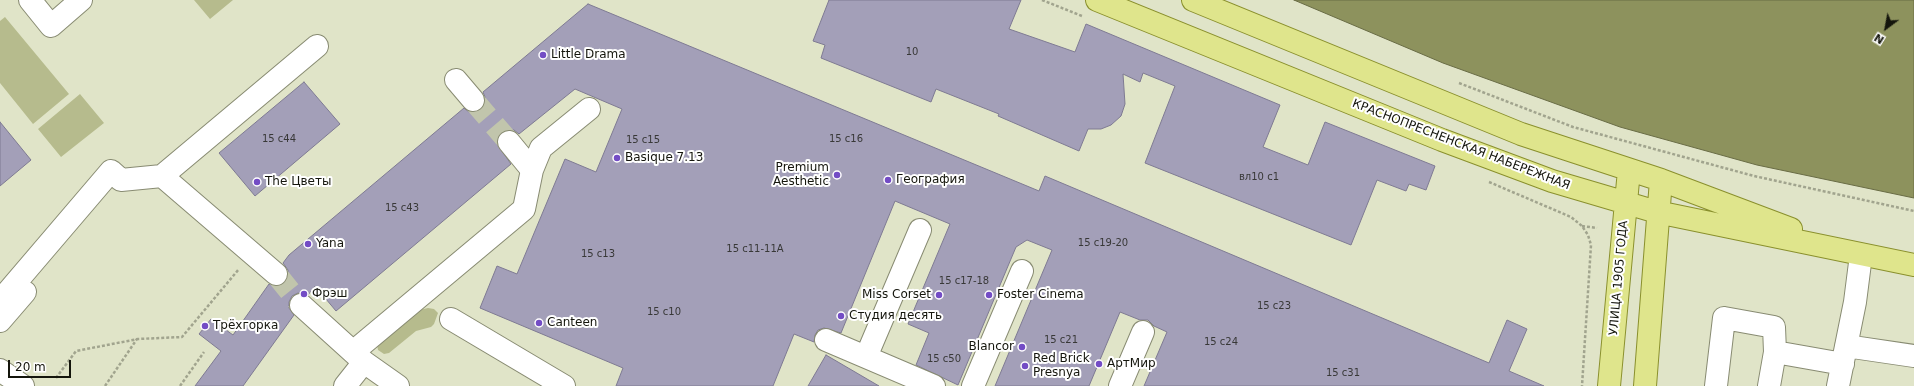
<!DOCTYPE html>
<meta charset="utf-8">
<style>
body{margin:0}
#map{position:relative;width:1914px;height:386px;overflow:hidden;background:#e0e4c8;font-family:"DejaVu Sans",sans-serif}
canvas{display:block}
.north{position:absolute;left:1866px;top:8px;width:40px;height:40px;-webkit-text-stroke:3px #fff;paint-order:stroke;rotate:212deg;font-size:11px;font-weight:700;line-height:16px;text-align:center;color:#14150c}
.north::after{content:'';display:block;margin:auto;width:14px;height:18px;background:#14150c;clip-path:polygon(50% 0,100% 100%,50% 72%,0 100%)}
.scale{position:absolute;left:8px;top:360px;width:63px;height:18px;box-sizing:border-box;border:2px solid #14150c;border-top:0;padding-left:5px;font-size:12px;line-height:14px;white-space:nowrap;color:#14150c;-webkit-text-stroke:3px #fff;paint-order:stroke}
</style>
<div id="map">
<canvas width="1914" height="386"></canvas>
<div class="north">N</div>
<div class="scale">20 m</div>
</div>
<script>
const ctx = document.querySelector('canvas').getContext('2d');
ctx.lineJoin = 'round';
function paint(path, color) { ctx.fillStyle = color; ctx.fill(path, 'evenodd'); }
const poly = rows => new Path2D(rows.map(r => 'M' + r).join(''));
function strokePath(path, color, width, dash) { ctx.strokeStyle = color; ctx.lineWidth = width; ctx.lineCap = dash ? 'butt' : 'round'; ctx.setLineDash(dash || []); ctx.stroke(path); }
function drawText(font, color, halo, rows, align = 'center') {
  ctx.font = font + ' "DejaVu Sans",sans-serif'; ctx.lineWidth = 4; ctx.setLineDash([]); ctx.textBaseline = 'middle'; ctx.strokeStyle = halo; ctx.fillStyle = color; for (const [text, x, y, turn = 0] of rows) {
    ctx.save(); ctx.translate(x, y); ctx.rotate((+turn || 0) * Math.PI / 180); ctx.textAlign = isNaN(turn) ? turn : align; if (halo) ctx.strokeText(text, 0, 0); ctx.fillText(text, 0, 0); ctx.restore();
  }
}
paint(poly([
 [194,0,233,0,210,19],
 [5,17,69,94,33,124,0,83,0,21],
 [80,94,104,123,61,157,38,129],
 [428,308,434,309,438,313,434,324,431,327,416,331,389,353,384,354,378,350,377,345,410,312]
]), '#b6bb8d');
const water = poly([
 [1294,0,1914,0,1914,198,1757,165,1620,127,1443,63,1294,0]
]);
paint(water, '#8d925d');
strokePath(water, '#696c45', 1);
const building = poly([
 [829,0,1021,0,1009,29,1075,52,1086,24,1280,105,1263,147,1308,165,1325,122,1435,166,1426,190,1409,184,1406,191,1377,180,1351,245,1145,163,1175,86,1143,73,1140,82,1123,74,1125,104,1121,116,1111,125,1101,129,1088,129,1079,151,998,116,999,114,936,89,931,102,821,58,825,45,813,41,829,0],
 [588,4,1039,191,1045,176,1489,363,1507,320,1527,329,1509,371,1544,386,1144,386,1167,332,1154,326,1148,320,1140,320,1120,312,1089,386,995,386,1052,250,1027,240,1016,247,958,385,916,365,929,333,908,324,950,224,895,201,841,333,824,328,818,330,815,335,814,342,794,334,773,386,616,386,623,368,480,308,497,266,517,274,565,159,596,172,622,109,575,89,519,134,514,130,507,130,501,133,497,138,497,144,511,164,336,311,315,286,308,295,298,293,292,296,289,302,289,308,294,315,243,386,195,386,221,351,199,334,211,319,233,335,269,284,274,286,280,286,286,282,288,276,288,270,283,263,289,255,464,108,469,112,475,112,481,110,485,104,485,97,483,92,588,4],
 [304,82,340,124,255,196,219,153,304,82],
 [0,122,31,160,0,186,0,122],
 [826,355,879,386,808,386,826,355]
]);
paint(building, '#a39fb8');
strokePath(building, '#7e7a92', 1);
strokePath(poly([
 [473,100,509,142],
 [276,274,301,305]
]), '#c1c5ac', 22, [22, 11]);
const minor = poly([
 [30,0,51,26,81,0],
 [456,80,473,100],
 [509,142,532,170],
 [162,176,317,46],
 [0,301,111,171,121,180,162,176,276,274],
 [301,305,364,362,398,386],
 [451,319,564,386],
 [0,321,25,292],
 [826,340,934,386],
 [1846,346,1914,356],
 [353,352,524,209,532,170,541,148,589,109],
 [1775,352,1843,364],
 [866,357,920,230],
 [0,370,23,386],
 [345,386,364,362],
 [973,386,1022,271],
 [1120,386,1143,332],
 [1716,386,1724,318,1774,327,1775,352,1769,386],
 [1838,386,1855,302,1861,255]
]);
const major = poly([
 [1097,0,1442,140,1552,181,1657,212,1914,265],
 [1193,0,1521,134,1661,180,1791,229],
 [1609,386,1629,170],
 [1645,386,1661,180]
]);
strokePath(minor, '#888b72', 24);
strokePath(major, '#8a902d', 24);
strokePath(poly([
 [1042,0,1082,16],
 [1459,83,1573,127,1754,176,1914,211],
 [1489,182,1571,217,1582,226,1588,235,1591,245,1582,386],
 [1582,226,1597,228],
 [56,378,76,351,138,339,182,337,239,269],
 [105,386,137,339],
 [180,386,204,352]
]), '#a1a48e', 2.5, [3, 2]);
strokePath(minor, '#fff', 22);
strokePath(major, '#dfe58c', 22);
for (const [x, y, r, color] of [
 [543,55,4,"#734cc5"],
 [617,158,4,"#734cc5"],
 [837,175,4,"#734cc5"],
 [888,180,4,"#734cc5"],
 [257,182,4,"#734cc5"],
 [308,244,4,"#734cc5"],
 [304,294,4,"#734cc5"],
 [939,295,4,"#734cc5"],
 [989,295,4,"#734cc5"],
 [841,316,4,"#734cc5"],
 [539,323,4,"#734cc5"],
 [205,326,4,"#734cc5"],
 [1022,347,4,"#734cc5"],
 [1099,364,4,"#734cc5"],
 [1025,366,4,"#734cc5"]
]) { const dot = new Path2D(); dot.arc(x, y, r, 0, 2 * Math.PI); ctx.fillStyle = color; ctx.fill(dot); strokePath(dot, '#fff', 1.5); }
drawText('10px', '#383837', null, [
 ["10",912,52],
 ["15 с44",279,139],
 ["15 с16",846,139],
 ["15 с15",643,140],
 ["вл10 с1",1259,177],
 ["15 с43",402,208],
 ["15 с19-20",1103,243],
 ["15 с11-11А",755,249],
 ["15 с13",598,254],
 ["15 с17-18",964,281],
 ["15 с23",1274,306],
 ["15 с10",664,312],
 ["15 с21",1061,340],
 ["15 с24",1221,342],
 ["15 с50",944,359],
 ["15 с31",1343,373]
]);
drawText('12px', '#14150c', '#fff', [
 ["Little Drama",551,55],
 ["Basique 7.13",625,158],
 ["Premium",829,168,"right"],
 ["Aesthetic",829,182,"right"],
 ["География",896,180],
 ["The Цветы",265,182],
 ["Yana",316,244],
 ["Фрэш",312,294],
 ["Miss Corset",931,295,"right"],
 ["Foster Cinema",997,295],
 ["Студия десять",849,316],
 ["Canteen",547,323],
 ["Трёхгорка",213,326],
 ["Blancor",1014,347,"right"],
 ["Red Brick",1033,359],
 ["Presnya",1033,373],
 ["АртМир",1107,364]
], 'left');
drawText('12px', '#14150c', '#fff', [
 ["КРАСНОПРЕСНЕНСКАЯ НАБЕРЕЖНАЯ",1461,145,21],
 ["УЛИЦА 1905 ГОДА",1619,278,-85]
]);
</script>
